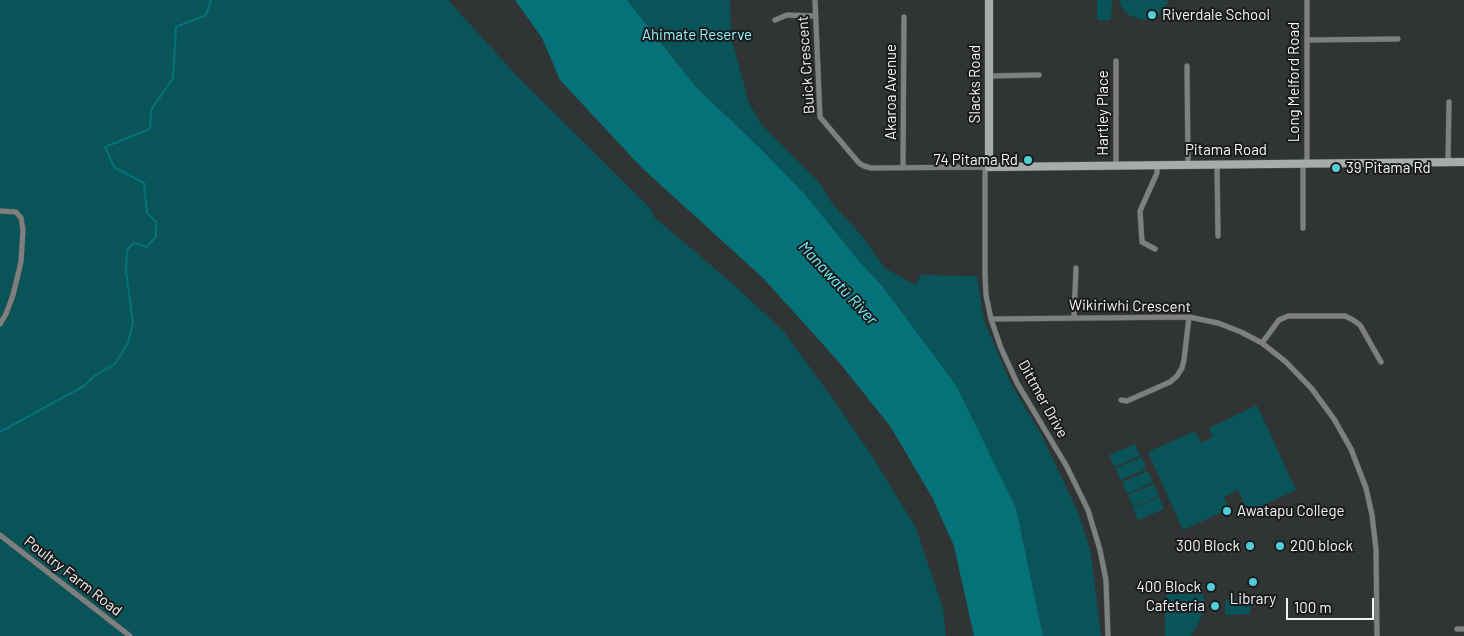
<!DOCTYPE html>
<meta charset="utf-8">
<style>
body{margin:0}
#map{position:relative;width:1464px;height:636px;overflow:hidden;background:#313434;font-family:Barlow,sans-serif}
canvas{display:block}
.scale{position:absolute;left:1286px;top:598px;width:88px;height:22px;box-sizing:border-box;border:2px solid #f3f5f5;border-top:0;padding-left:6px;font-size:15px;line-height:18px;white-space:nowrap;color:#f3f5f5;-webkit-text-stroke:4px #1a1b1c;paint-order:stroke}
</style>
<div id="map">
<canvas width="1464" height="636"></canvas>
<div class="scale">100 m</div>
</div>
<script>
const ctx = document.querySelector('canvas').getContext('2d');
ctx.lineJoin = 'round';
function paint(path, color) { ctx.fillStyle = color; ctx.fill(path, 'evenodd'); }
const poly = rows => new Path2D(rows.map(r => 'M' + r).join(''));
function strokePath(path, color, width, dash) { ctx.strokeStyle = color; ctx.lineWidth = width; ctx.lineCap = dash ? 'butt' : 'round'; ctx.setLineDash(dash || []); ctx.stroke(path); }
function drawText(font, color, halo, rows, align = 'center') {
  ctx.font = font + ' Barlow,sans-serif'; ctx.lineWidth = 4; ctx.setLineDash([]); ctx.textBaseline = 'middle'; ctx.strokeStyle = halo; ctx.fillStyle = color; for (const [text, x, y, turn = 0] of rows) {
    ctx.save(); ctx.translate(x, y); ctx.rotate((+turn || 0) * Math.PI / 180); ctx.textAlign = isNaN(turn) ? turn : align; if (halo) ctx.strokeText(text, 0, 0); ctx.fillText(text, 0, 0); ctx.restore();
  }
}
paint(poly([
 [0,0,448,0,516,75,652,210,653,216,733,284,784,332,831,396,874,459,916,528,943,608,946,636,0,636],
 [627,0,730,0,731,37,749,103,761,124,819,182,831,202,862,236,885,268,913,284,916,284,921,275,977,276,984,320,1010,382,1041,434,1078,512,1091,553,1101,636,1043,636,1016,508,956,385,883,287,859,261,805,196,762,150,695,86],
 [1097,0,1112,0,1111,20,1097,20],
 [1119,0,1168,0,1165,8,1159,14,1151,19,1142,20,1129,15,1122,8],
 [1257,405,1296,490,1248,512,1238,490,1224,497,1229,509,1183,530,1148,452,1195,431,1201,443,1213,437,1209,428],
 [1135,444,1140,456,1114,467,1109,455],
 [1142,457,1146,469,1120,480,1116,468],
 [1148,471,1153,482,1127,494,1122,482],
 [1154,484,1159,496,1133,507,1128,495],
 [1159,497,1164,509,1138,520,1133,508],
 [1168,594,1203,594,1205,605,1200,620,1191,636,1165,636,1165,597],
 [1250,599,1250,614,1225,615,1225,600]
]), '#095459');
paint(poly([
 [515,0,627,0,695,86,762,150,806,196,859,261,883,287,956,385,1016,508,1043,636,974,636,954,546,932,497,890,426,838,361,763,278,642,168,560,80,542,38]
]), '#057279');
strokePath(poly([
 [0,432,84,386,94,376,115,364,128,343,133,323,126,271,127,250,134,243,147,247,156,236,156,222,147,213,144,183,114,167,105,147,150,129,151,110,173,78,176,27,206,15,211,0]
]), '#057279', 2);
const street = poly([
 [815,0,820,117,859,163,864,166,871,168,986,167],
 [775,20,787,15,815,16],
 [1307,40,1398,39],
 [1116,61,1116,165],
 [1187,66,1188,164],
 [989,76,1039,75],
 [1448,162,1449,102],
 [1217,164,1218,236],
 [985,167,985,273,986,295,991,319,1001,348,1017,383,1067,467,1088,510,1100,550,1106,580,1108,636],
 [903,168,904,17],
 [0,211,16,212,21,218,23,229,21,262,13,295,6,314,0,324],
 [1303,228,1303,168,1307,158,1307,0],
 [1155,249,1142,242,1140,211,1157,173,1157,165],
 [1074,317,1076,268],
 [991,319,1189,317,1218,323,1241,332,1262,343,1286,362,1312,389,1334,419,1351,449,1366,488,1372,515,1376,549,1377,636],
 [1262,343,1279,320,1288,316,1345,316,1353,320,1360,325,1381,362],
 [1121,400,1127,401,1170,382,1177,376,1182,368,1184,360,1189,317],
 [0,535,130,636],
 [1457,629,1464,629]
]);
const secondary = poly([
 [989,0,989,167,1464,162]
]);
strokePath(street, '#505353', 6);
strokePath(secondary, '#505353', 9);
strokePath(street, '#7e8080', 5);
strokePath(secondary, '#a8abab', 8);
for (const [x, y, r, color] of [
 [1152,15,5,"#52ccd5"],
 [1028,160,5,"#52ccd5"],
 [1336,168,5,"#52ccd5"],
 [1227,511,5,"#52ccd5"],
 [1250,546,5,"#52ccd5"],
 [1280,546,5,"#52ccd5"],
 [1253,582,5,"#52ccd5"],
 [1211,587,5,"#52ccd5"],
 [1215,606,5,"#52ccd5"]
]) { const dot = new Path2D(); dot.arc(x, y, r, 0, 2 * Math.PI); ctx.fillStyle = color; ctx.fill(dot); strokePath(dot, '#1a1b1c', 2); }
drawText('15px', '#f3f5f5', '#1a1b1c', [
 ["Riverdale School",1162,15],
 ["74 Pitama Rd",1018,160,"right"],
 ["39 Pitama Rd",1346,168],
 ["Awatapu College",1237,511],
 ["300 Block",1240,546,"right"],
 ["200 block",1290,546],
 ["400 Block",1201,587,"right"],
 ["Library",1253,599,"center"],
 ["Cafeteria",1205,606,"right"]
], 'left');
drawText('15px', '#93f3fb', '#1a1b1c', [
 ["Ahimate Reserve",697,35]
]);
drawText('15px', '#f3f5f5', '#1a1b1c', [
 ["Buick Crescent",806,65,-94],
 ["Long Melford Road",1294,82,-90],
 ["Slacks Road",975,84,-90],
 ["Akaroa Avenue",891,92,-90],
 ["Hartley Place",1103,113,-90],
 ["Pitama Road",1226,150],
 ["Wikiriwhi Crescent",1130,306,1],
 ["Dittmer Drive",1043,399,61],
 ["Poultry Farm Road",73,576,38]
]);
drawText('italic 16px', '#6ff0fa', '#1a1b1c', [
 ["Manawatū River",838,283,47]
]);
</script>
